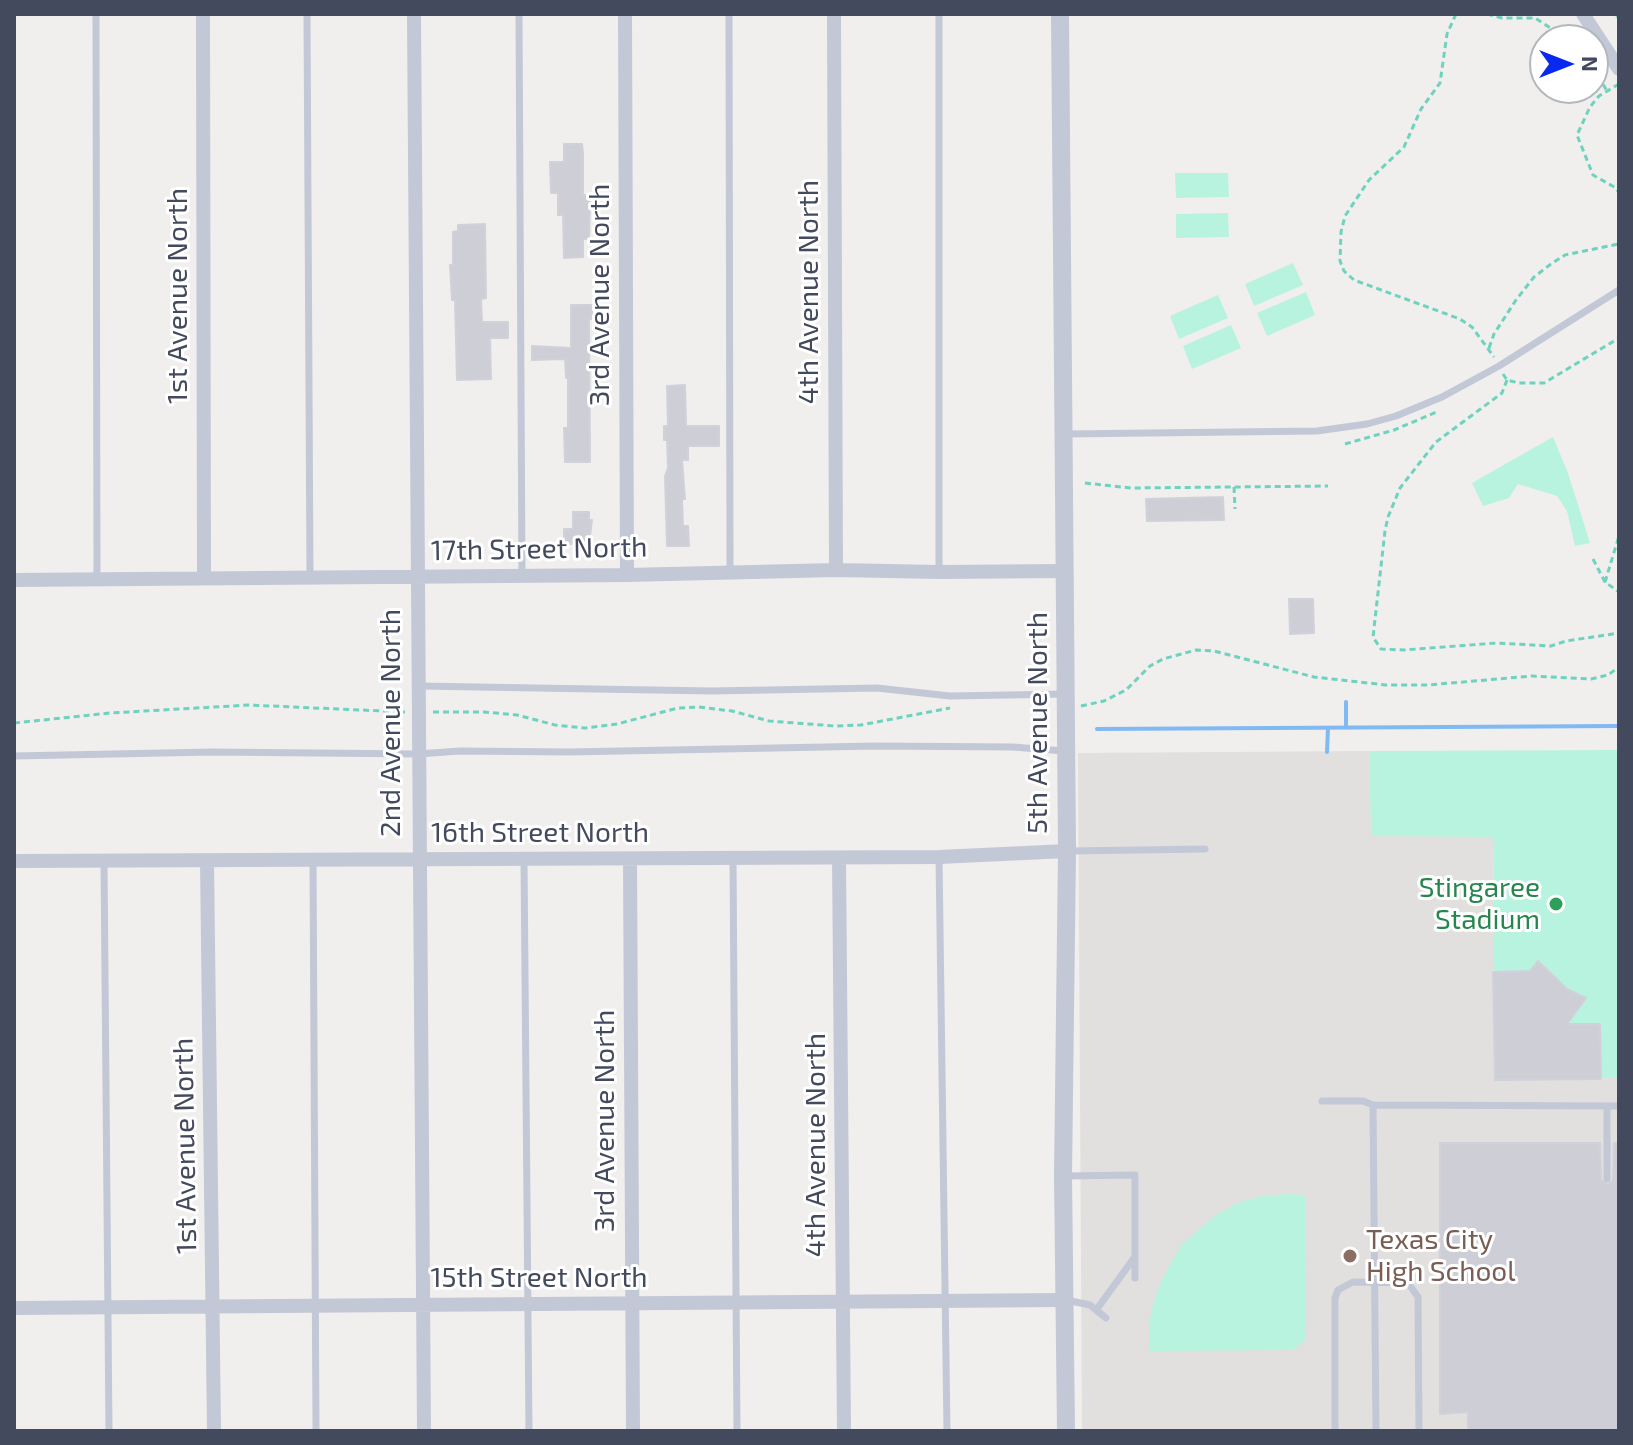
<!DOCTYPE html>
<style>
body{margin:0}
#map{position:relative;width:1633px;height:1445px;overflow:hidden;background:#f1eeee;font-family:"Exo 2",sans-serif}
canvas{display:block}
.frame{position:absolute;inset:0;border:16px solid #444a5d;pointer-events:none}
.north{position:absolute;left:1529px;top:24px;width:80px;height:80px;box-sizing:border-box;background:#fff;border:2px solid #b4b7be;border-radius:50%;rotate:90deg;font-size:22px;font-weight:700;line-height:32px;text-align:center;color:#444a5d}
.north::after{content:'';display:block;margin:auto;width:28px;height:36px;background:#0a29ef;clip-path:polygon(50% 0,100% 100%,50% 72%,0 100%)}
</style>
<div id="map">
<canvas width="1633" height="1445"></canvas>
<div class="frame"></div>
<div class="north">N</div>
</div>
<script>
const ctx = document.querySelector('canvas').getContext('2d');
ctx.lineJoin = 'round';
function paint(path, color) { ctx.fillStyle = color; ctx.fill(path, 'evenodd'); }
const poly = rows => new Path2D(rows.map(r => 'M' + r).join(''));
function strokePath(path, color, width, dash) { ctx.strokeStyle = color; ctx.lineWidth = width; ctx.lineCap = dash ? 'butt' : 'round'; ctx.setLineDash(dash || []); ctx.stroke(path); }
function drawText(font, color, halo, rows, align = 'center') {
  ctx.font = font + ' "Exo 2",sans-serif'; ctx.lineWidth = 6; ctx.setLineDash([]); ctx.textBaseline = 'middle'; ctx.strokeStyle = halo; ctx.fillStyle = color; for (const [text, x, y, turn = 0] of rows) {
    ctx.save(); ctx.translate(x, y); ctx.rotate((+turn || 0) * Math.PI / 180); ctx.textAlign = isNaN(turn) ? turn : align; if (halo) ctx.strokeText(text, 0, 0); ctx.fillText(text, 0, 0); ctx.restore();
  }
}
paint(poly([
 [1369,751,1371,836,1493,836,1496,1080,1619,1078,1619,1431,1082,1431,1078,753]
]), '#e2dfdf');
paint(poly([
 [1175,173,1228,173,1229,197,1176,198],
 [1228,213,1229,237,1176,238,1176,214],
 [1293,263,1303,285,1254,306,1245,284],
 [1306,292,1315,315,1267,336,1257,313],
 [1218,295,1228,318,1179,339,1170,316],
 [1231,325,1241,348,1192,369,1183,346],
 [1553,437,1568,473,1590,543,1575,546,1567,511,1557,496,1518,484,1509,498,1483,506,1472,483],
 [1619,750,1619,1078,1495,1080,1493,837,1371,836,1369,751],
 [1286,1194,1305,1195,1306,1339,1294,1350,1150,1351,1150,1319,1153,1304,1160,1283,1181,1245,1216,1215,1240,1202,1263,1196]
]), '#b8f3e0');
strokePath(poly([
 [1346,728,1346,702],
 [1097,729,1619,726],
 [1327,752,1328,728]
]), '#81b9f3', 4);
const building = poly([
 [564,144,582,144,583,153,583,195,590,195,589,239,583,239,583,257,564,258,563,215,558,215,558,193,551,193,550,162,564,162,564,144],
 [485,224,486,298,481,299,482,322,508,322,508,338,490,338,491,379,457,380,455,300,452,300,450,265,453,265,453,232,458,231,458,225,485,224],
 [571,305,592,305,592,319,589,319,590,462,565,462,564,428,568,428,568,378,566,378,565,359,532,360,532,346,571,348,571,305],
 [685,385,686,426,719,426,719,446,688,446,688,460,682,460,685,499,682,499,683,526,688,526,689,546,667,546,665,476,668,468,667,440,664,440,664,426,668,426,667,386,685,385],
 [1223,497,1224,520,1147,521,1146,499,1223,497],
 [573,512,589,512,589,520,592,520,589,544,564,544,564,529,573,529,573,512],
 [1289,599,1313,599,1314,633,1290,634,1289,599],
 [1538,961,1567,989,1586,998,1567,1024,1600,1024,1601,1079,1495,1080,1493,972,1530,971,1538,961],
 [1440,1143,1600,1143,1601,1180,1608,1185,1613,1180,1614,1143,1619,1143,1619,1431,1468,1431,1468,1412,1440,1414,1440,1143]
]);
paint(building, '#cdced6');
strokePath(building, '#d1d1da', 2);
strokePath(poly([
 [1456,14,1447,34,1440,83,1421,109,1404,147,1369,180,1345,216,1341,232,1340,261,1344,271,1354,280,1460,319,1472,327,1494,357],
 [1487,14,1502,18,1535,18,1569,40],
 [1616,14,1619,19],
 [1593,67,1607,91],
 [1619,84,1599,96,1590,107,1577,135,1593,175,1616,188,1619,193],
 [1489,348,1494,334,1516,300,1534,277,1551,264,1565,255,1619,244],
 [1503,374,1507,380,1519,383,1544,383,1619,338],
 [1507,380,1502,393,1436,442,1400,488,1388,517,1385,531,1373,637,1381,649,1404,650,1497,643,1551,646,1566,641,1619,633],
 [1345,444,1394,430,1439,411],
 [1085,483,1131,488,1328,486],
 [1234,487,1235,509],
 [1593,559,1605,582,1619,592],
 [1605,582,1619,536],
 [1081,706,1104,701,1126,690,1150,666,1163,659,1196,650,1214,651,1314,677,1386,685,1428,685,1532,676,1591,679,1608,675,1619,667],
 [433,712,484,712,517,715,555,725,585,728,617,724,678,708,699,707,732,711,769,721,835,726,861,725,950,708],
 [14,723,110,713,249,705,405,712]
]), '#6dd3bf', 3, [6, 4]);
strokePath(poly([
 [96,14,97,579],
 [307,14,310,577],
 [519,14,522,576],
 [729,14,730,572],
 [939,14,939,572],
 [1065,434,1317,431,1367,424,1396,416,1442,397,1499,366,1619,290],
 [419,686,712,691,877,688,950,696,1066,694],
 [14,756,212,752,418,754,460,751,569,752,876,746,1013,747,1064,751],
 [1069,851,1205,849],
 [939,857,947,1431],
 [733,859,737,1431],
 [313,860,316,1431],
 [524,860,529,1431],
 [104,861,109,1431],
 [1322,1101,1363,1101,1373,1105],
 [1607,1106,1607,1179],
 [1066,1176,1135,1175,1135,1278],
 [1066,1300,1090,1305,1106,1318],
 [1097,1309,1134,1258],
 [1335,1431,1335,1298,1338,1290,1353,1282,1408,1283,1418,1297,1419,1431],
 [1376,1431,1373,1105,1619,1106]
]), '#c3c8d6', 7);
strokePath(poly([
 [203,14,204,578],
 [414,14,424,1431],
 [625,14,627,575],
 [834,14,836,570],
 [1583,14,1619,69],
 [14,580,627,575,836,570,939,572,1064,571],
 [839,858,844,1431],
 [630,859,633,1431],
 [207,860,214,1431],
 [14,861,939,857,1067,851],
 [14,1308,1064,1300]
]), '#c3c8d6', 14);
strokePath(poly([
 [1060,14,1067,851,1063,1176,1066,1431]
]), '#c3c8d6', 18);
for (const [x, y, r, color] of [
 [1556,904,8,"#2e9e5b"],
 [1350,1256,8,"#8d6e63"]
]) { const dot = new Path2D(); dot.arc(x, y, r, 0, 2 * Math.PI); ctx.fillStyle = color; ctx.fill(dot); strokePath(dot, '#fff', 3); }
drawText('28px', '#444a5d', '#fff', [
 ["4th Avenue North",809,292,-90],
 ["3rd Avenue North",600,295,-90],
 ["1st Avenue North",178,296,-90],
 ["17th Street North",539,549,-1],
 ["2nd Avenue North",391,723,-90],
 ["5th Avenue North",1038,723,-90],
 ["16th Street North",540,833],
 ["3rd Avenue North",605,1121,-90],
 ["4th Avenue North",816,1145,-90],
 ["1st Avenue North",185,1146,-91],
 ["15th Street North",539,1278]
]);
drawText('28px', '#27864d', '#fff', [
 ["Stingaree",1540,888],
 ["Stadium",1540,920]
], 'right');
drawText('28px', '#785e54', '#fff', [
 ["Texas City",1366,1240],
 ["High School",1366,1272]
], 'left');
</script>
